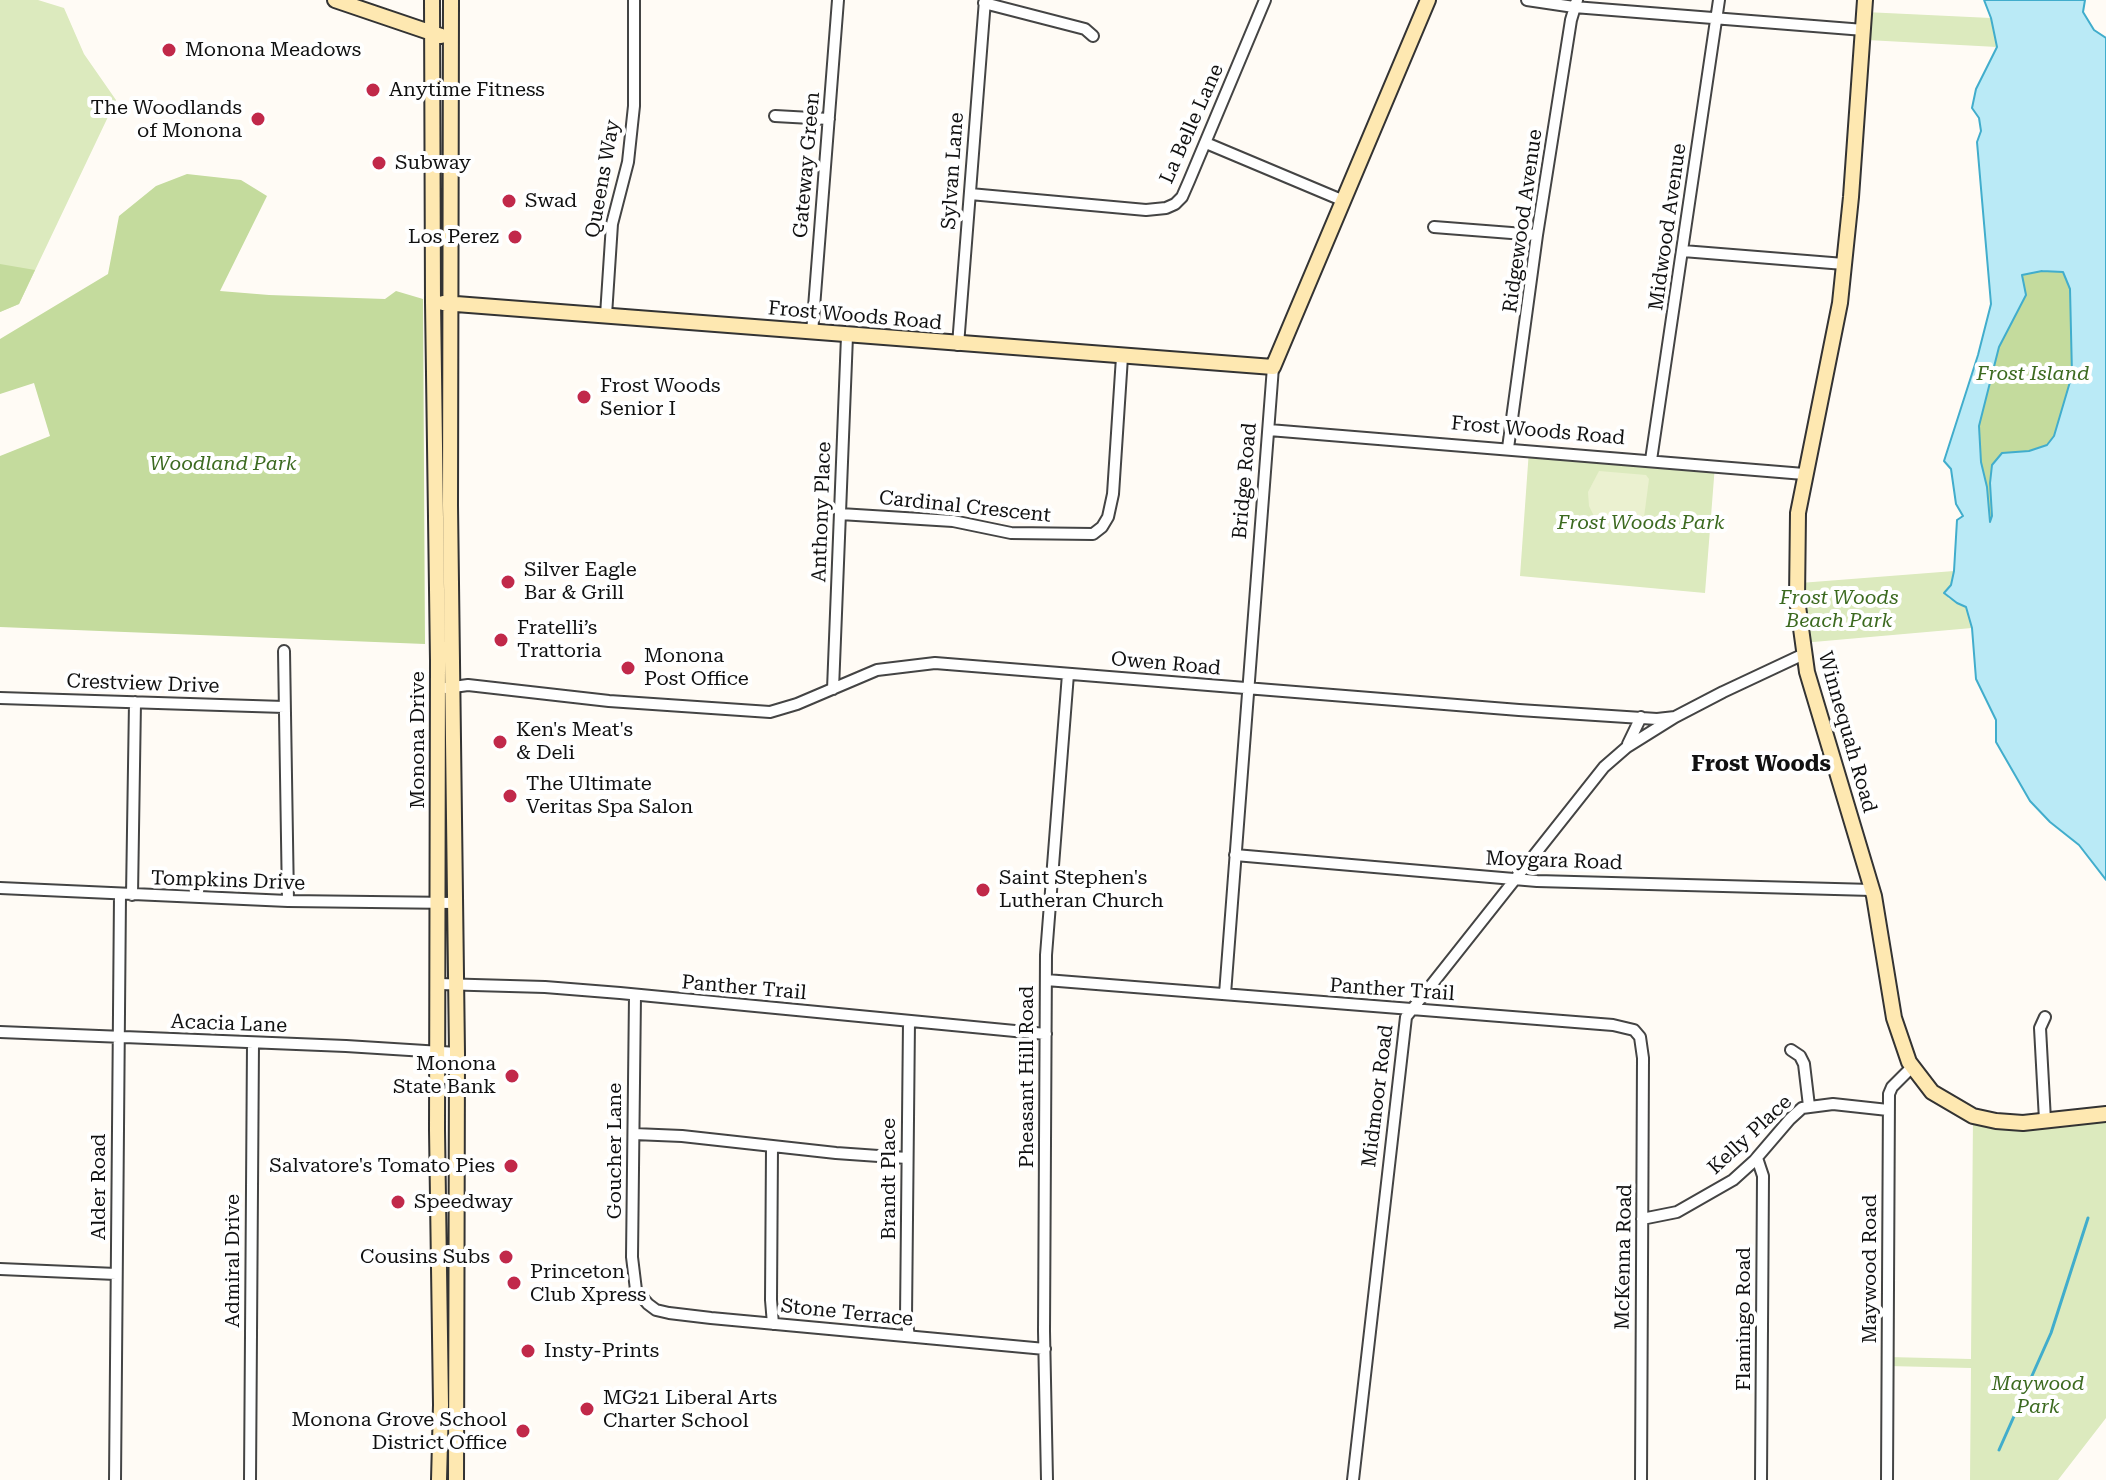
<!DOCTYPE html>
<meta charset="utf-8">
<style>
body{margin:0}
canvas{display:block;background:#fffbf5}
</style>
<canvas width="2106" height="1480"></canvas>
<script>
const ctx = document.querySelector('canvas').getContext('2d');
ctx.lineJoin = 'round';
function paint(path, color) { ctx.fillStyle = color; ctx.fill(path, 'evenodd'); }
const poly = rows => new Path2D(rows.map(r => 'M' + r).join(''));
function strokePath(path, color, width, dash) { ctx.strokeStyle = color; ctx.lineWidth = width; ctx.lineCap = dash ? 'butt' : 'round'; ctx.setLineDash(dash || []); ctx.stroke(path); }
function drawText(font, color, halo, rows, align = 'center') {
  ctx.font = font + ' "Roboto Serif",serif'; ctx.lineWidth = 8; ctx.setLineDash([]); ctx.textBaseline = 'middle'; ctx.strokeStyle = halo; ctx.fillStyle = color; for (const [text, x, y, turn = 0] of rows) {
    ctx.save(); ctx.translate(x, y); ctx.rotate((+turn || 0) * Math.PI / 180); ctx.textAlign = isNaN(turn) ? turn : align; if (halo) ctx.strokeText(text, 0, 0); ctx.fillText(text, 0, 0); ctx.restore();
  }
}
paint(poly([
 [0,0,38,0,64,8,84,54,116,100,19,304,0,312],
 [1865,12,1991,18,1997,47,1867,40],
 [1529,450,1715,465,1705,593,1520,576],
 [1954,571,1948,598,1966,607,1972,628,1802,643,1800,583],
 [2106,1114,2106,1418,2058,1480,1970,1480,1971,1368,1888,1366,1888,1357,1971,1359,1973,1116,1996,1121]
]), '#dceabe');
paint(poly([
 [187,174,241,180,267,196,220,291,269,295,385,299,396,291,423,299,425,644,0,627,0,456,50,436,34,383,0,394,0,339,108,274,119,216,156,186],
 [0,264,35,270,19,304,0,312],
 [2042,271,2063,272,2070,289,2072,375,2054,437,2047,445,2029,451,2002,453,1990,483,1992,516,1989,524,1987,487,1981,462,1979,426,1999,347,2026,295,2022,275]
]), '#c4db9d');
paint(poly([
 [1599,471,1646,475,1649,479,1643,525,1621,533,1609,530,1595,518,1589,506,1588,492]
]), '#ebf1d0');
const water = poly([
 [1984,0,2085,0,2083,12,2094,30,2106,38,2106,880,2079,845,2050,822,2030,801,1996,742,1996,720,1976,679,1972,628,1966,607,1957,603,1944,593,1951,585,1954,571,1957,520,1963,516,1956,504,1951,469,1944,461,1978,355,1991,304,1977,142,1981,131,1979,118,1972,108,1976,89,1997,47,1991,18,1984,0],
 [2042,271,2063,272,2070,289,2072,375,2054,436,2047,445,2029,451,2002,453,1992,465,1990,483,1992,516,1990,522,1987,487,1981,462,1979,426,1999,347,2026,295,2022,275,2042,271]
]);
paint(water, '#baeaf6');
strokePath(water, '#41adcc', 2);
strokePath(poly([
 [1999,1450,2051,1333,2088,1218]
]), '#41adcc', 3);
const street = poly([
 [1527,0,1574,7,1864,30],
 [984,3,1085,29,1093,36],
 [775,116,829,119],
 [1206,143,1344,201],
 [970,194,1146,210,1166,208,1175,204,1182,197,1189,181,1265,0],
 [1434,227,1537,235],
 [1683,251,1844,264],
 [606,315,612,224,628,162,634,106,634,0],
 [812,333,838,0],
 [958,345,985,0],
 [1269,430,1804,474],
 [1508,448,1537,235,1571,20,1577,0],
 [1651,460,1719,0],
 [840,514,953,521,1011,533,1093,534,1102,527,1108,517,1113,494,1122,357],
 [284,651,288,901],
 [446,688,468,685,609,701,770,712,797,704,877,670,935,663,1519,710,1657,719,1675,717],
 [833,689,847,336],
 [0,698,284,707],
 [1628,744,1641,717],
 [1235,855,1537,881,1872,890],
 [0,888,288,901,454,903],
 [132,895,135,702],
 [1046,980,1613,1025,1634,1030,1640,1037,1643,1058,1641,1480],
 [439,984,545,987,620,993,1046,1034],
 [1225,994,1273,367],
 [635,995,632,1257,636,1290,648,1304,656,1310,669,1313,711,1318,1045,1349],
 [909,1021,906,1317,909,1336],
 [0,1032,346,1046,457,1053],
 [1791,1050,1800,1056,1804,1064,1809,1106],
 [2045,1120,2040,1028,2045,1017],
 [634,1134,682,1136,836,1153,907,1158],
 [772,1147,771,1300,773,1324],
 [1757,1158,1763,1176,1761,1480],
 [1642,1219,1677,1212,1733,1180,1754,1161,1790,1119,1802,1108,1833,1104,1888,1110],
 [0,1269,116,1274],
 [115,1480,120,895],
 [250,1480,253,1043],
 [1047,1480,1044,1331,1046,955,1068,674],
 [1353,1480,1406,1017,1604,767,1627,747,1675,717,1723,692,1804,654],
 [1887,1480,1889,1094,1892,1087,1912,1067]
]);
const secondary = poly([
 [335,0,441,36],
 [432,0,433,302,438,661,437,1130,441,1405,439,1480],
 [451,0,450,505,457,1053,456,1480],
 [1865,0,1851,197,1840,303,1798,513,1797,599,1807,672,1874,896,1894,1018,1909,1062,1932,1092,1973,1116,1996,1121,2023,1123,2106,1114],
 [443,303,1273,367,1428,0]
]);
strokePath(street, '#444', 14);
strokePath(secondary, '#333', 18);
strokePath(street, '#fff', 10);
strokePath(secondary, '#fee8b1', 14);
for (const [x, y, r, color] of [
 [169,50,8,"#c1294a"],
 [373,90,8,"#c1294a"],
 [258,119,8,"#c1294a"],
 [379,163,8,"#c1294a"],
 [509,201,8,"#c1294a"],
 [515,237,8,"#c1294a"],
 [584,397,8,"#c1294a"],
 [508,582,8,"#c1294a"],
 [501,640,8,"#c1294a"],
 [628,668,8,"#c1294a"],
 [500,742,8,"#c1294a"],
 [510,796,8,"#c1294a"],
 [983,890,8,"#c1294a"],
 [512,1076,8,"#c1294a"],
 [511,1166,8,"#c1294a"],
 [398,1202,8,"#c1294a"],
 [506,1257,8,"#c1294a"],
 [514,1283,8,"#c1294a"],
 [528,1351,8,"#c1294a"],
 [587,1409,8,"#c1294a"],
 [523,1431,8,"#c1294a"]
]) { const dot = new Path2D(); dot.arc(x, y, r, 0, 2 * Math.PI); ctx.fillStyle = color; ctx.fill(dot); strokePath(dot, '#fff', 3); }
drawText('20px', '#111', '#fff', [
 ["Monona Meadows",185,50],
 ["Anytime Fitness",389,90],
 ["The Woodlands",242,108,"right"],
 ["of Monona",242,131,"right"],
 ["Subway",395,163],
 ["Swad",525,201],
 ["Los Perez",499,237,"right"],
 ["Frost Woods",600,386],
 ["Senior I",600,409],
 ["Silver Eagle",524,570],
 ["Bar & Grill",524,593],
 ["Fratelli’s",517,628],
 ["Trattoria",517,651],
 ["Monona",644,656],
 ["Post Office",644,679],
 ["Ken's Meat's",516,730],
 ["& Deli",516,753],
 ["The Ultimate",526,784],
 ["Veritas Spa Salon",526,807],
 ["Saint Stephen's",999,878],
 ["Lutheran Church",999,901],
 ["Monona",496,1064,"right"],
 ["State Bank",496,1087,"right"],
 ["Salvatore's Tomato Pies",495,1166,"right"],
 ["Speedway",414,1202],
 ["Cousins Subs",490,1257,"right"],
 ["Princeton",530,1272],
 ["Club Xpress",530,1295],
 ["Insty-Prints",544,1351],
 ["MG21 Liberal Arts",603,1398],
 ["Charter School",603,1421],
 ["Monona Grove School",507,1420,"right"],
 ["District Office",507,1443,"right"]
], 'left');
drawText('20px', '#111', '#fff', [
 ["La Belle Lane",1192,124,-66],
 ["Gateway Green",807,165,-85],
 ["Sylvan Lane",953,171,-86],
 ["Queens Way",603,179,-80],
 ["Ridgewood Avenue",1523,221,-82],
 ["Midwood Avenue",1668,227,-82],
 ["Frost Woods Road",855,316,5],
 ["Frost Woods Road",1538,431,5],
 ["Bridge Road",1245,481,-85],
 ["Cardinal Crescent",965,507,6],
 ["Anthony Place",822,512,-88],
 ["Owen Road",1166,664,5],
 ["Crestview Drive",143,684,2],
 ["Winnequah Road",1847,732,74],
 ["Monona Drive",418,740,-90],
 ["Moygara Road",1554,861,2],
 ["Tompkins Drive",228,881,2],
 ["Panther Trail",744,988,5],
 ["Panther Trail",1392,990,4],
 ["Acacia Lane",229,1024,2],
 ["Pheasant Hill Road",1027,1077,-90],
 ["Midmoor Road",1378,1096,-83],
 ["Kelly Place",1750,1135,-43],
 ["Goucher Lane",615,1151,-90],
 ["Brandt Place",889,1179,-90],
 ["Alder Road",99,1187,-90],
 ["McKenna Road",1624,1257,-89],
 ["Admiral Drive",233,1261,-90],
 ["Maywood Road",1870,1269,-90],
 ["Stone Terrace",847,1313,6],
 ["Flamingo Road",1744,1319,-90]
]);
drawText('italic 20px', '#3c6a20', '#fff', [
 ["Frost Island",2033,374],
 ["Woodland Park",223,464],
 ["Frost Woods Park",1641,523],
 ["Frost Woods",1839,598],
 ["Beach Park",1839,621],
 ["Maywood",2038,1384],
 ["Park",2038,1407]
]);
drawText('bold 22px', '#111', '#fff', [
 ["Frost Woods",1761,765]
]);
</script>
